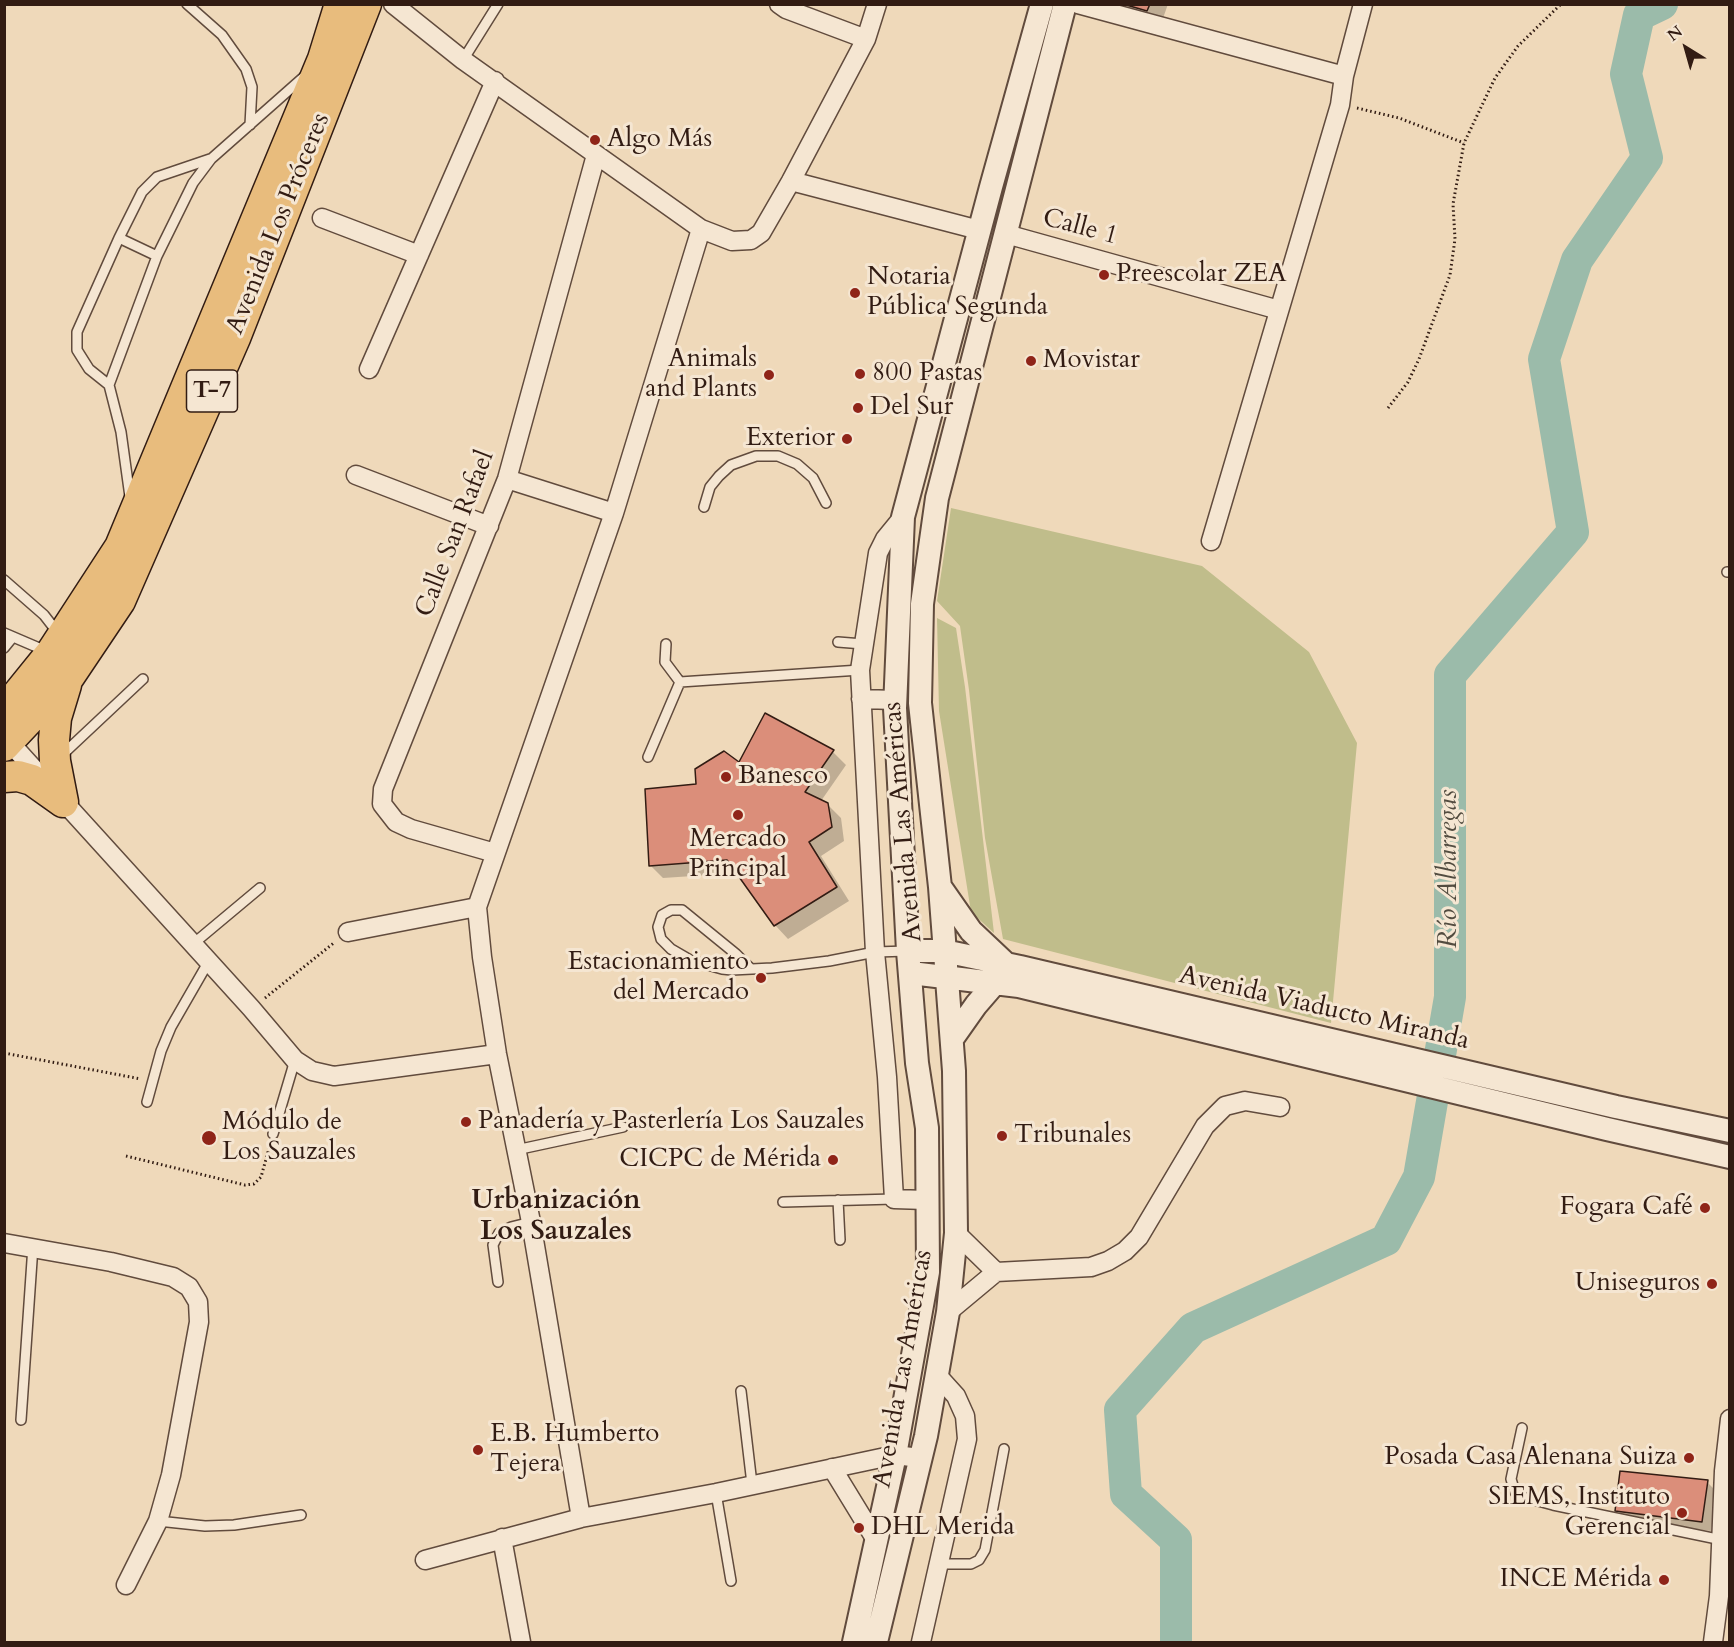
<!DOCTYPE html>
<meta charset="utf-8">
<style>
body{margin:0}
#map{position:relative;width:1734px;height:1647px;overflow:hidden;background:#efd9ba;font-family:Cardo,serif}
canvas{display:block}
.frame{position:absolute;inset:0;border:6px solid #321c13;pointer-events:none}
.north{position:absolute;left:1656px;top:18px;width:60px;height:60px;-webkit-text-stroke:4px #f5e6d2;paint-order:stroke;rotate:323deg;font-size:16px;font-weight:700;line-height:24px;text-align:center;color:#321c13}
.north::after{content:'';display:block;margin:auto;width:21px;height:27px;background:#321c13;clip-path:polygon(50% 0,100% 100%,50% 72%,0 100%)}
</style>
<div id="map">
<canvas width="1734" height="1647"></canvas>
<div class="frame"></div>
<div class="north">N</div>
</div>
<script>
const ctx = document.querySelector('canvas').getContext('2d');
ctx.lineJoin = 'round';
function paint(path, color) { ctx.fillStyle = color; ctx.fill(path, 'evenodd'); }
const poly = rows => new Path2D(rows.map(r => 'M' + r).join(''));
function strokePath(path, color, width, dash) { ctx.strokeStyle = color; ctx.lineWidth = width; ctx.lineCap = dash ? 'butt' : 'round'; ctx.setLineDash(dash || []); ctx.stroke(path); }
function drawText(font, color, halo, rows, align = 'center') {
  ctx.font = font + ' Cardo,serif'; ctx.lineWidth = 6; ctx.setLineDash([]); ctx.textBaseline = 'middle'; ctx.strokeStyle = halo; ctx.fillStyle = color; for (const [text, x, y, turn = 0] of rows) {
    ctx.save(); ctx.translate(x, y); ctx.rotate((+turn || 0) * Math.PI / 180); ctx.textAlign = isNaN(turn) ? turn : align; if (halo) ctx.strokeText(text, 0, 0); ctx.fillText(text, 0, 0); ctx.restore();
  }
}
paint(poly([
 [951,508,1202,566,1309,652,1357,743,1331,1023,1003,939,985,838,969,690,960,626,937,601],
 [937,618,956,628,965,687,994,933,971,912,939,711]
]), '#c0bd8b');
paint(poly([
 [1100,4,1168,4,1161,24],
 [765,715,833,752,846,765,821,801,827,804,841,818,844,841,821,856,849,901,788,939,775,925,738,873,663,878,650,865,698,786,740,764],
 [1707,1482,1717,1492,1711,1531,1626,1520,1617,1510]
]), '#0003');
strokePath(poly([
 [1176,1642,1176,1540,1126,1494,1120,1410,1193,1328,1386,1240,1419,1177,1450,997,1450,675,1573,532,1544,359,1577,260,1647,158,1626,74,1639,15,1662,4]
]), '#9bbbaa', 32);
const building = poly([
 [1123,4,1150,4,1147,11,1123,4],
 [765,713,834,750,805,792,828,803,832,827,809,842,837,887,774,926,727,860,649,866,645,789,696,784,695,769,724,751,739,762,765,713],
 [1620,1471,1708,1480,1702,1522,1615,1511,1620,1471]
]);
paint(building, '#db8e7a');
strokePath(building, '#321c13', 1.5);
const service = poly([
 [187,4,222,35,246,69,252,87,250,125],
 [463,60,498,4],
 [119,238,157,256],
 [109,385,89,369,77,350,77,332,119,238,142,192,157,177,210,159],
 [130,497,121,432,109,385,157,256,193,183,211,159,306,75],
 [704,507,710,487,719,476,731,465,756,456,778,456,797,464,813,478,826,503],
 [1727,572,1730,572],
 [4,580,44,615,58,633],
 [4,633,46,651],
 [838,642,863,644],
 [666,644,665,662,680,682],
 [4,648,13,637],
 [680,682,860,670],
 [61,756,143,679],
 [648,757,680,682],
 [193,944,260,888],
 [750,968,736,954,682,910,671,910,662,915,658,927,661,939,671,949,690,960,722,969,732,970,772,968,829,961,875,952,908,951],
 [147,1102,161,1051,171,1027,209,961],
 [273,1134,295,1060],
 [516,1150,623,1127],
 [838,1200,840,1240],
 [783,1202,894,1199],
 [498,1282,493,1245,499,1233,511,1227,531,1222],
 [741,1391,752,1484],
 [21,1420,33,1246],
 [1522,1428,1511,1479,1515,1492,1519,1496,1553,1505,1722,1540],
 [716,1493,731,1581],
 [158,1521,205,1526,234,1525,301,1515],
 [940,1564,971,1564,979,1560,985,1550,1004,1449]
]);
const minor = poly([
 [393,4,463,60,701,229,732,241,751,240,761,233,791,181,866,39,877,4],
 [779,4,786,9,866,39],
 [1078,4,1344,76],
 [791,181,979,230],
 [322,218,419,255],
 [1006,234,1279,310],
 [369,369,495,81],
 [356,475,489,526],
 [507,479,614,513],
 [903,517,885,539,878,553,860,670,875,952,887,1077,894,1199,926,1200],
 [1211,541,1340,105,1344,76,1363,4],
 [861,699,895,700],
 [4,736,251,1008,295,1060,312,1071,334,1076,497,1054],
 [495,853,411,829,396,822,382,804,383,789,507,479,596,155],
 [348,932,477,907],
 [956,1233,996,1272],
 [4,1243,111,1262,173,1277,189,1287,198,1302,199,1322,171,1475,158,1521,126,1585],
 [948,1312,996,1272,1091,1267,1108,1261,1125,1251,1139,1237,1205,1126,1225,1106,1245,1101,1280,1107],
 [832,1468,876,1540],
 [581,1518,531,1222,497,1054,482,957,477,907,614,513,701,229],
 [502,1538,521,1642],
 [425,1560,581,1518,716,1493,895,1455,920,1458],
 [921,1642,967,1439,965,1416,956,1396,937,1375],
 [1713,1642,1719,1596,1724,1471,1730,1419]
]);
const tertiary = poly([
 [941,888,971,931,1005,963],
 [908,951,944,951,1020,967,1616,1107,1730,1131],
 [911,973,1019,986,1607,1129,1730,1157],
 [952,1039,976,1005,995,983],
 [854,1642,895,1455,928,1272,927,1128,917,1063,908,951,895,708,903,517,991,187,1042,4],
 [876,1642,926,1436,948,1312,956,1233,954,1071,940,887,920,703,922,604,937,498,1065,4]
]);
const trunk = poly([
 [4,711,51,653,120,547,323,59,340,4],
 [4,746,69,677,120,601,235,338,366,4],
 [4,777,18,776,32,780,63,802],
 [63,802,55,761,54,740,56,718,66,685]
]);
strokePath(service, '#614b3d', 12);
strokePath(minor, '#614b3d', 21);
strokePath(tertiary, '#614b3d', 26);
strokePath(trunk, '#321c13', 33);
strokePath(poly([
 [1357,108,1399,118,1464,143],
 [1388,408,1408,382,1419,359,1450,275,1455,239,1453,204,1464,143,1495,78,1518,46,1561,4],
 [265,998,335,942],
 [4,1053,141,1079],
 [126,1156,245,1185,254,1184,261,1177,270,1145]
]), '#321c13', 3, [1.5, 3]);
strokePath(service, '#f5e6d2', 9);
strokePath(minor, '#f5e6d2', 18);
strokePath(tertiary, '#f5e6d2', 22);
strokePath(trunk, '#e8bc7d', 30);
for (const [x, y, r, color] of [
 [595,140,6,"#8f2418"],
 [1104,275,6,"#8f2418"],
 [855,293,6,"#8f2418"],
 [1031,361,6,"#8f2418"],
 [860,374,6,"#8f2418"],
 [769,375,6,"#8f2418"],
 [858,408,6,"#8f2418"],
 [847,439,6,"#8f2418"],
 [726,777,6,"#8f2418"],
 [738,815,6,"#8f2418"],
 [761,978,6,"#8f2418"],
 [466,1122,6,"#8f2418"],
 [1002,1136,6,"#8f2418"],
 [209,1138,8,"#8f2418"],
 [833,1160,6,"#8f2418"],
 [1705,1208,6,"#8f2418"],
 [1712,1284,6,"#8f2418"],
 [478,1450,6,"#8f2418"],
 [1689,1458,6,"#8f2418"],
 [1682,1513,6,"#8f2418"],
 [859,1528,6,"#8f2418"],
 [1664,1580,6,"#8f2418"]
]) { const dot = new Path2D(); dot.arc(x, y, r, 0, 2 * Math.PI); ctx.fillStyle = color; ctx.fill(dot); strokePath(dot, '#f5e6d2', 2); }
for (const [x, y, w] of [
 [212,391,51]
]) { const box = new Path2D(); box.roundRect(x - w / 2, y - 21, w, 42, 4.5); ctx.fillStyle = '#f5e6d2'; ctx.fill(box); strokePath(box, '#321c13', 1.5); }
drawText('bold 24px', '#321c13', null, [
 ["T-7",212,391]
]);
drawText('26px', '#321c13', '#f5e6d2', [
 ["Algo Más",607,140],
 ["Preescolar ZEA",1116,275],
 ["Notaria",867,278],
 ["Pública Segunda",867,308],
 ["Animals",757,360,"right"],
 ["and Plants",757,390,"right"],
 ["Movistar",1043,361],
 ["800 Pastas",872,374],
 ["Del Sur",870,408],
 ["Exterior",835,439,"right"],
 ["Banesco",738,777],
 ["Mercado",738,840,"center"],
 ["Principal",738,870,"center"],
 ["Estacionamiento",749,963,"right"],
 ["del Mercado",749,993,"right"],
 ["Panadería y Pasterlería Los Sauzales",478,1122],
 ["Módulo de",222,1123],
 ["Los Sauzales",222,1153],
 ["Tribunales",1014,1136],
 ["CICPC de Mérida",821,1160,"right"],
 ["Fogara Café",1693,1208,"right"],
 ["Uniseguros",1700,1284,"right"],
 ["E.B. Humberto",490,1435],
 ["Tejera",490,1465],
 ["Posada Casa Alenana Suiza",1677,1458,"right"],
 ["SIEMS, Instituto",1670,1498,"right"],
 ["Gerencial",1670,1528,"right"],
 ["DHL Merida",871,1528],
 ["INCE Mérida",1652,1580,"right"]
], 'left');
drawText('26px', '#321c13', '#f5e6d2', [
 ["Avenida Los Próceres",279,224,-68],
 ["Calle 1",1080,228,15],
 ["Calle San Rafael",456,534,-69],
 ["Avenida Las Américas",904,822,-95],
 ["Avenida Viaducto Miranda",1324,1009,13],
 ["Avenida Las Américas",904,1369,-80]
]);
drawText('italic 27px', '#524c40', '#f5e6d2', [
 ["Río Albarregas",1450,869,-90]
]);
drawText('bold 27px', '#321c13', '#f5e6d2', [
 ["Urbanización",556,1202],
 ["Los Sauzales",556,1233]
]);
</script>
